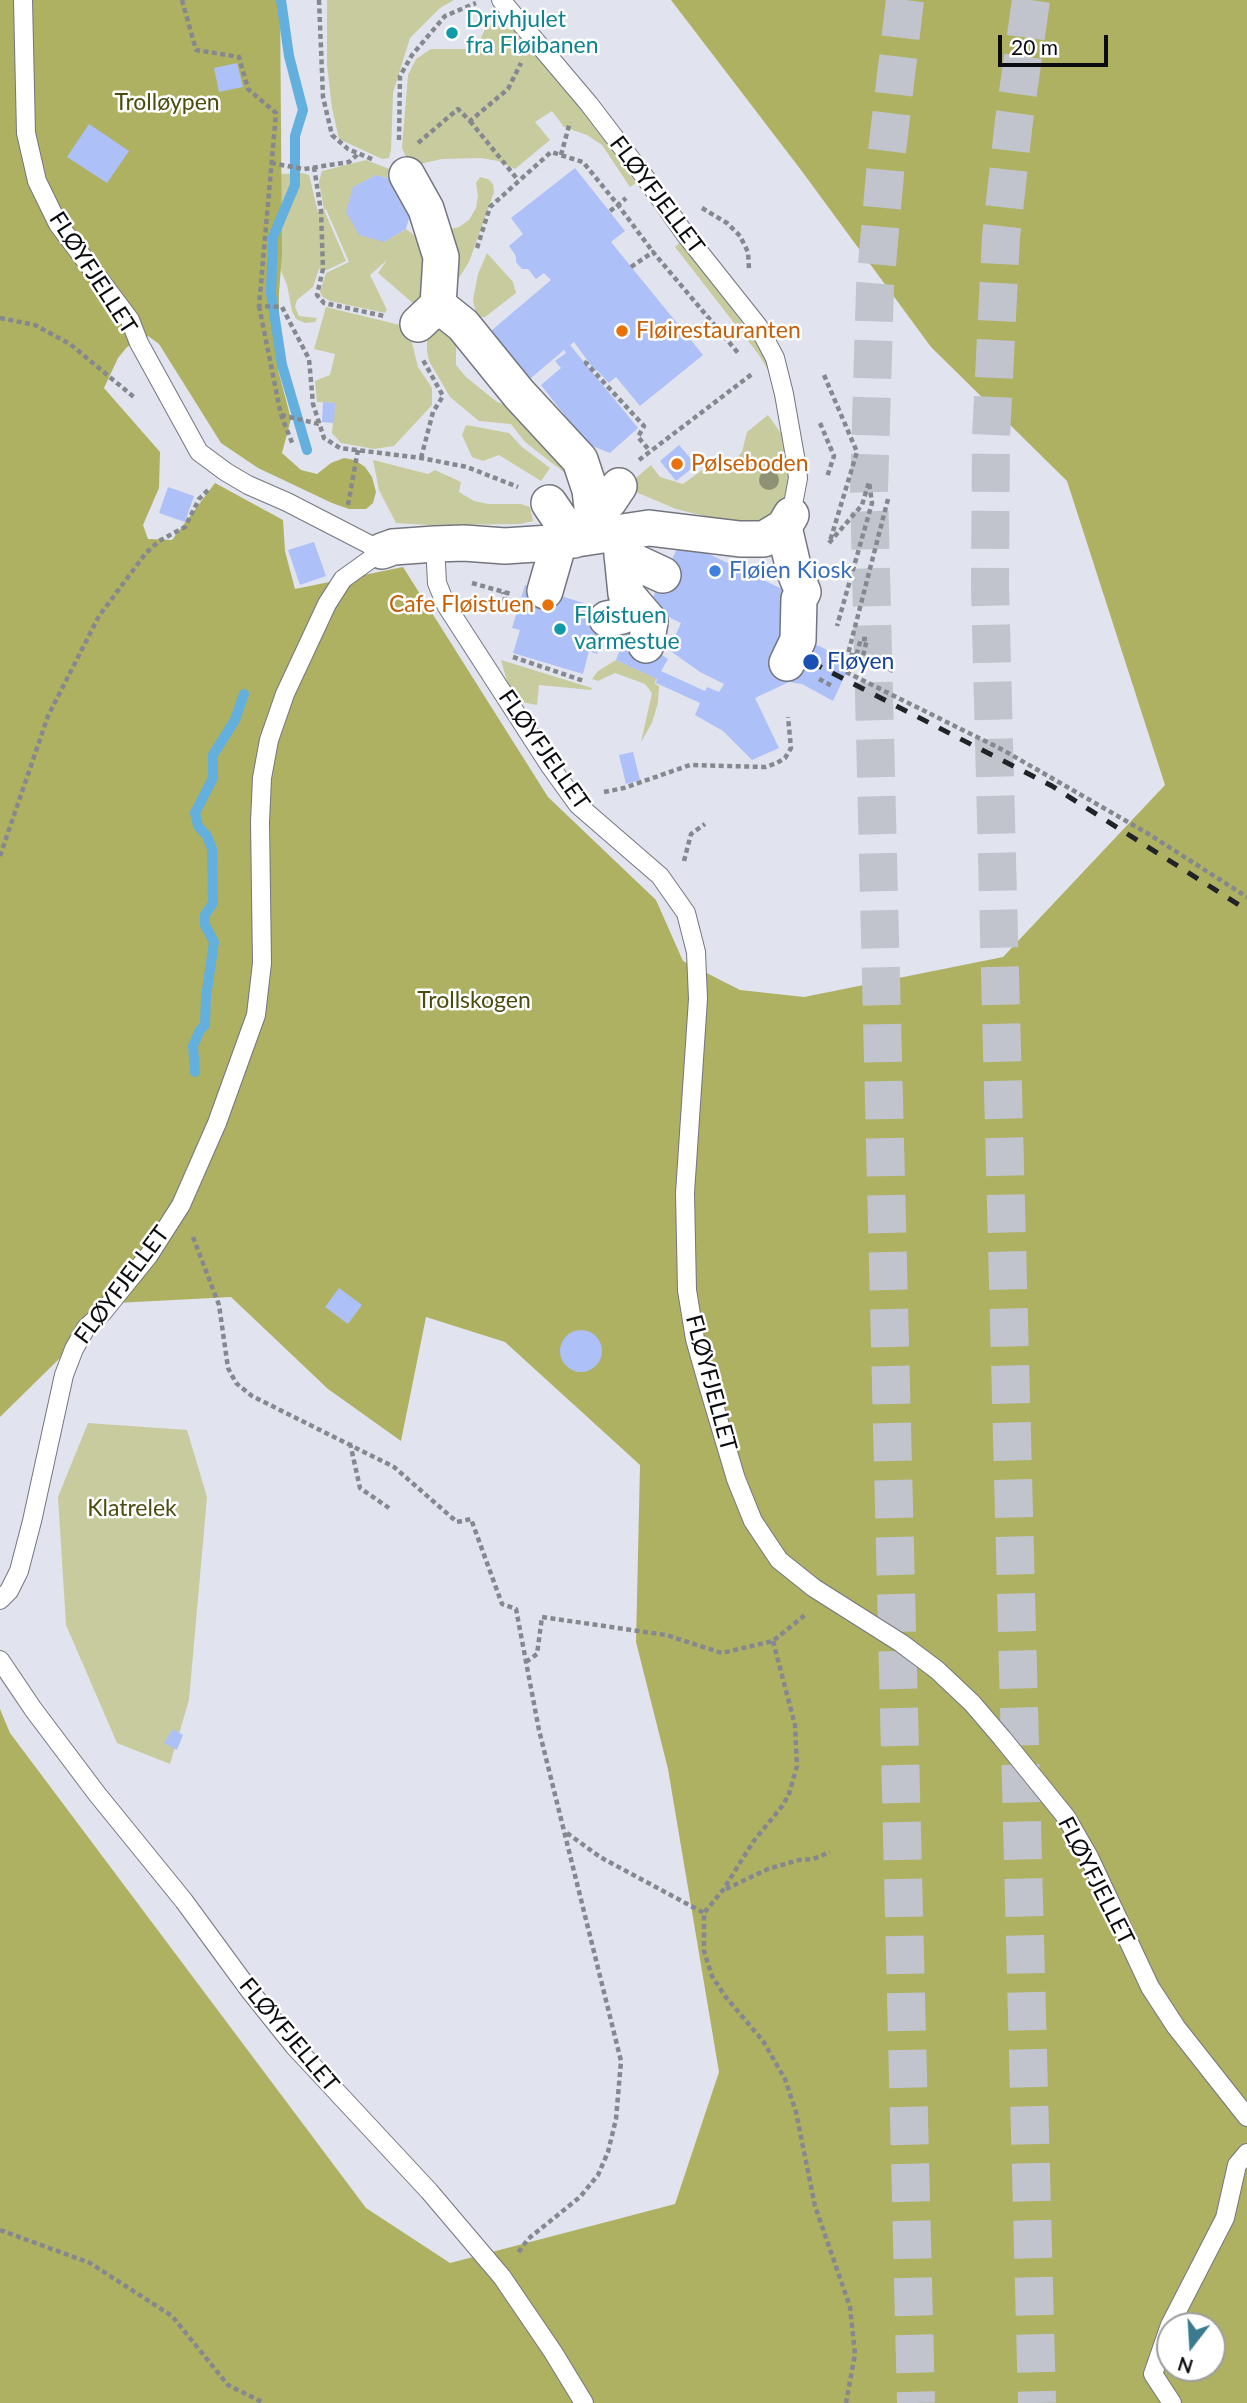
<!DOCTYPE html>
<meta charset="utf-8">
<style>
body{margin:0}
#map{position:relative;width:1247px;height:2403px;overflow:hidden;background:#e1e4ee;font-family:Lato,sans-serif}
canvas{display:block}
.north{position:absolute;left:1156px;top:2312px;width:70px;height:70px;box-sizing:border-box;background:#fff;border:2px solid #9d9e9f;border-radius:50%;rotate:197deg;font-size:19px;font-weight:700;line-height:28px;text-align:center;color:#0b0c0f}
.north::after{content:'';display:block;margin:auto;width:24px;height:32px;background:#3a7b8d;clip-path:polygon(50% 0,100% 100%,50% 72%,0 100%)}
.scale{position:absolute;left:998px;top:35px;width:110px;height:32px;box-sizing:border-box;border:4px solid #0b0c0f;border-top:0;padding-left:9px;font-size:21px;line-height:24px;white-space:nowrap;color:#0b0c0f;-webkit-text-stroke:5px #fff;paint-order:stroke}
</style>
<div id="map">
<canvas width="1247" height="2403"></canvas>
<div class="north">N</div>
<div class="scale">20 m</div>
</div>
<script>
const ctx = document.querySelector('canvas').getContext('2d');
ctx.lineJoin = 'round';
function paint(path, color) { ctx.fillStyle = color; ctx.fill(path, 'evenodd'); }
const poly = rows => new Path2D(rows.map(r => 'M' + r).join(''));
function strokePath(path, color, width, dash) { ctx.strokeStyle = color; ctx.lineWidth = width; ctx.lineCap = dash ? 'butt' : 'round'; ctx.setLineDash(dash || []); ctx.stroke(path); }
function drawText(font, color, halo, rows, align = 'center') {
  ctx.font = font + ' Lato,sans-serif'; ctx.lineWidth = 5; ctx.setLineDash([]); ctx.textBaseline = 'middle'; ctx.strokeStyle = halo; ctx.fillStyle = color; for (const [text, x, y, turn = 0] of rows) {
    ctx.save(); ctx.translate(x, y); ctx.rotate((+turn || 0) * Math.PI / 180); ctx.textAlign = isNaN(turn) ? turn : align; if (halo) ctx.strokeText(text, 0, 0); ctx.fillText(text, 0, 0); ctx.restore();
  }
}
paint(poly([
 [327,0,454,0,440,8,410,38,393,93,391,150,389,158,382,159,339,139,332,108,327,65],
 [492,24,515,31,536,54,579,106,636,183,630,187,602,145,587,135,564,127,552,111,535,122,550,140,515,169,498,161,481,158,442,159,410,166,402,148,408,75,416,59,431,49,466,49,481,38,485,29],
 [366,160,392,170,398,181,376,175,354,187,384,242,406,229,426,244,429,289,415,305,378,273,387,260,370,275,387,310,385,313,330,301,323,297,320,292,326,273,349,262,326,209,324,210,346,261,327,270,319,269,313,287,297,300,295,307,299,316,317,318,315,322,305,323,296,319,292,311,287,285,279,266,280,174,302,173,309,175,318,212,324,209,319,182,322,171],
 [480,177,488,179,493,184,494,192,469,262,457,281,446,230,459,227,469,220,476,208,478,196,476,183],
 [682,241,759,346,769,369,768,370,759,355,675,247],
 [487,253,513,282,516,293,485,317,477,317,473,300,478,274],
 [326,307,408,327,418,367,432,388,432,405,394,446,374,449,341,443,332,433,335,403,317,402,315,381,330,375,335,354,314,349],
 [438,326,456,342,456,365,466,377,497,402,520,410,574,480,525,442,511,424,479,421,450,397,429,361,427,351,427,335],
 [768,415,785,439,792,475,777,518,757,525,725,521,676,509,631,490,636,478,651,465,660,477,683,484,702,470,717,469,731,464,742,452,747,432],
 [466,425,509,433,522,447,550,468,541,481,499,455,483,461,472,457,462,435],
 [373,460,428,474,435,470,437,471,461,482,459,492,474,501,488,504,521,504,530,507,533,521,520,524,429,525,396,523,379,490],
 [501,660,592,688,591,690,539,685,537,705,522,702,515,698,509,688],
 [616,660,656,678,655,684,659,686,658,703,652,723,641,742,652,693,645,684,615,673,598,681,592,679,598,671],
 [88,1423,187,1430,207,1497,189,1700,170,1764,117,1743,66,1625,58,1497]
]), '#c8cb9d');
paint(poly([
 [0,0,280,0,282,253,279,293,278,370,291,419,282,453,301,470,317,474,331,463,344,458,355,460,365,467,372,477,376,492,373,503,366,509,349,509,332,503,258,468,221,443,159,344,148,336,127,347,118,358,104,388,160,452,159,488,143,525,148,539,172,540,215,483,283,520,285,551,295,589,403,567,548,797,656,900,683,961,740,990,804,997,1003,957,1165,785,1067,481,931,347,801,170,671,0,1247,0,1247,2403,0,2403,0,1709,10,1733,366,2208,450,2263,675,2204,719,2072,668,1769,636,1642,640,1465,505,1342,426,1317,401,1441,328,1389,231,1297,116,1303,0,1417],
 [1170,2326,1212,2326,1212,2368,1170,2368]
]), '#aeb162');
strokePath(poly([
 [281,0,289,56,303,110,295,136,295,185,273,237,271,293,282,365,307,450],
 [195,1072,193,1046,200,1030,205,1025,206,997,214,942,205,925,205,915,213,903,212,849,207,836,198,826,195,813,213,778,213,755,235,720,244,694]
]), '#63afde', 10);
paint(poly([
 [237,63,243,87,219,92,214,68],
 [89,124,129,151,107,183,67,157],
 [575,168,625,231,611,242,703,355,640,406,616,377,609,383,597,370,595,371,574,342,570,345,638,428,610,453,587,444,541,385,561,368,555,361,566,353,564,350,525,383,485,336,551,280,544,273,536,279,528,269,522,269,516,262,516,256,509,246,523,234,511,218],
 [376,175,401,182,413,204,406,229,384,242,359,235,346,212,353,187],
 [323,402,335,403,334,423,322,422],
 [679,445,696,465,676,481,660,461],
 [168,487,194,496,185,522,159,513],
 [314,542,326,576,300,585,288,550],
 [688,544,780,588,783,582,815,644,851,662,833,701,802,684,789,682,755,698,779,748,752,760,723,731,695,715,700,703,656,683,657,679,616,660,627,632,668,659,661,671,705,691,707,687,719,692,724,684,700,672,669,650,681,623,648,607,678,547],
 [525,585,610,611,597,654,589,651,583,674,513,653,520,630,512,628],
 [633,752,640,780,626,784,619,755],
 [339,1288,362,1305,348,1324,325,1307],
 '560 1351a21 21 0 1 1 42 0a21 21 0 1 1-42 0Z',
 [173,1729,183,1735,177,1750,164,1743]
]), '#aec0f8');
strokePath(poly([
 [905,0,887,151,875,287,869,490,916,2403],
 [1031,0,1014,121,1001,237,991,437,990,587,1037,2403]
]), '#c1c4cd', 38, [38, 19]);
const lane = poly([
 [501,0,589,104,647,180,685,234,758,326,775,358,784,394,796,462,798,478,791,515],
 [435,544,437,583,446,605,550,766,578,805,660,876,686,913,696,952,698,999,685,1193,687,1290,695,1339,708,1385,736,1479,753,1521,779,1560,814,1588,901,1643,937,1670,972,1703,1002,1738,1066,1817,1089,1857,1150,1987,1176,2027,1247,2117],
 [0,1600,9,1591,19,1571,32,1521,64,1375,74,1349,86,1328,103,1312,149,1255,181,1205,217,1123,256,1015,262,963,260,822,262,778,269,740,285,694,327,604,343,579,382,551,287,502,248,485,226,472,199,452,139,343,130,320,58,224,37,181,26,133,23,0],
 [0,1660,33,1709,97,1794,184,1901,250,1991,294,2046,429,2191,502,2277,553,2352,584,2403],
 [1172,2403,1153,2374,1170,2325,1225,2218,1237,2165,1247,2153]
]);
const street = poly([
 [407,175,426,209,441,257,438,305,418,324],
 [438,305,463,325,519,394,580,460,590,490,593,516],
 [549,503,574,540],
 [784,527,794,570,803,592,799,599,798,640,787,663],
 [594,529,593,516,609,501,619,486],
 [620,534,626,594,650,622,646,645],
 [382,551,393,547,435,544,464,543,505,546,550,543,649,528,740,539,764,539,784,527,791,515],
 [622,556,663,575],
 [545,591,559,542],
 [607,619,622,616,633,602]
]);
strokePath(lane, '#73767e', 20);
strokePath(street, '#73767e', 38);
strokePath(poly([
 [182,0,196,50,239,57,248,89,276,113,259,306,282,307,309,359,313,404,324,438,340,448,421,458,467,467,518,487],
 [319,0,323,97,332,135,348,149,374,160],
 [470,121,518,180],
 [399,140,400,76,412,55,445,16,476,3],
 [418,143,458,109,470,121,508,89,521,63],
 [561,155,570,122],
 [271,163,304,169,349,162,359,153],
 [314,167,321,211,323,269,317,295,324,303,384,316],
 [702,208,727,223,740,236,748,252,749,269],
 [610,211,618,205,653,252],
 [477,248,490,207,551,152,583,162,618,205,626,198],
 [631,267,653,252,739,354],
 [259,306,281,415,293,445],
 [0,318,35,325,70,344,135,398],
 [587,361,586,363,644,426,638,437,650,451],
 [824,375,857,452,830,541],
 [281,415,319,424],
 [820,423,834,456,827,477],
 [421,458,433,412,443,396,423,360],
 [639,460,752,374],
 [888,499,848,654,856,656,861,639,867,639,863,656,893,671],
 [348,505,358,450],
 [829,543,862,505,869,482,872,503,837,626],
 [472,583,511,594],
 [482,612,489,606,503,604,505,598,503,592],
 [513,657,584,681],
 [830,657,845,665],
 [846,672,1003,750,1147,833,1247,897],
 [819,679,834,687],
 [604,792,624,788,690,765,765,767,777,763,785,758,791,748,788,717],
 [0,856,48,716,99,616,146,553,159,541,185,527,199,499,208,490],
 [684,861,691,834,705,824],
 [193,1237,219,1305,228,1368,236,1383,252,1396,394,1467,457,1522,471,1519,502,1604,516,1609,539,1730,621,2061,616,2119,608,2152,598,2175,580,2197,528,2239,518,2253],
 [350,1443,360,1488,389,1508],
 [773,1641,795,1725,797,1766,789,1794,783,1805,753,1842,723,1890,704,1913,704,1951,712,1976,725,1996,763,2041,785,2079,796,2112,815,2206,850,2307,855,2354,846,2403],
 [526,1662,537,1654,542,1617,666,1635,722,1653,773,1641,805,1615],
 [567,1833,600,1857,704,1913],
 [726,1889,768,1869,799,1860,813,1859,830,1852],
 [0,2230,90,2263,172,2316,228,2385,264,2403]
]), '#86888f', 4.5, [5, 3.5]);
strokePath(lane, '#fff', 18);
strokePath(street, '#fff', 35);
strokePath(poly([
 [811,662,1052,786,1247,910]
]), '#222327', 5, [12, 12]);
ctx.fillStyle = '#8e9174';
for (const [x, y] of [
 [769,480]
]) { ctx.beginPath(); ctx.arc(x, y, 10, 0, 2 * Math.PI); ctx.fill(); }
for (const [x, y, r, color] of [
 [452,33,7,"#0f9aa8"],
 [622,331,7,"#e8710a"],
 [677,464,7,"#e8710a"],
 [715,571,7,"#3f7fe0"],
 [548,605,7,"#e8710a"],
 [560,629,7,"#0f9aa8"],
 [811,662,9,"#1a4fb4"]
]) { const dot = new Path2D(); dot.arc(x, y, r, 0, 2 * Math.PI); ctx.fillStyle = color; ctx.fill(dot); strokePath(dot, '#fff', 2.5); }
drawText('23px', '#0d838f', '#fff', [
 ["Drivhjulet",466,20],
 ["fra Fløibanen",466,46],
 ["Fløistuen",574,616],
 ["varmestue",574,642]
], 'left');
drawText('23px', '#4b4d10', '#fff', [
 ["Trolløypen",167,103],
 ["Trollskogen",474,1001],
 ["Klatrelek",132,1509]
]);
drawText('23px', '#0b0c0f', '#fff', [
 ["FLØYFJELLET",657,195,53],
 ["FLØYFJELLET",93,273,57],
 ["FLØYFJELLET",544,750,55],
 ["FLØYFJELLET",122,1285,-53],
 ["FLØYFJELLET",711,1383,75],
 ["FLØYFJELLET",1096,1881,63],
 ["FLØYFJELLET",289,2035,50]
]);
drawText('23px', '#c56008', '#fff', [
 ["Fløirestauranten",636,331],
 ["Pølseboden",691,464],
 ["Cafe Fløistuen",534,605,"right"]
], 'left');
drawText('23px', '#366cbe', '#fff', [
 ["Fløien Kiosk",729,571]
], 'left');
drawText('23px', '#164399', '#fff', [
 ["Fløyen",827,662]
], 'left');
</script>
